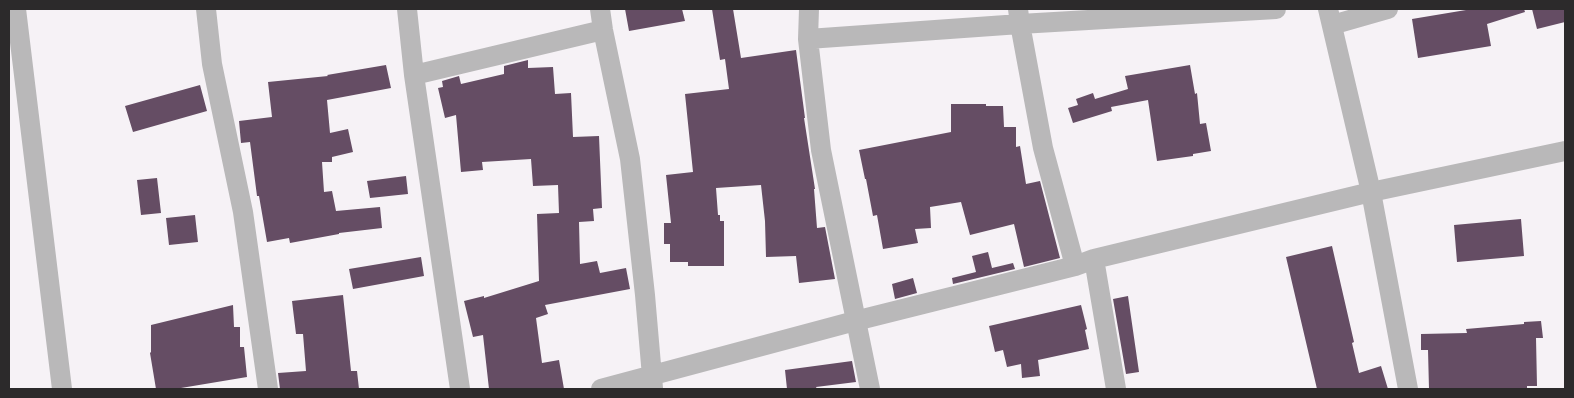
<!DOCTYPE html>
<style>
body{margin:0}
#map{position:relative;width:1574px;height:398px;overflow:hidden;background:#f6f2f6;font-family:"Fira Sans Condensed",sans-serif}
canvas{display:block}
.frame{position:absolute;inset:0;border:10px solid #2c2a2b;pointer-events:none}
</style>
<div id="map">
<canvas width="1574" height="398"></canvas>
<div class="frame"></div>
</div>
<script>
const ctx = document.querySelector('canvas').getContext('2d');
ctx.lineJoin = 'round';
function paint(path, color) { ctx.fillStyle = color; ctx.fill(path, 'evenodd'); }
const poly = rows => new Path2D(rows.map(r => 'M' + r).join(''));
function strokePath(path, color, width, dash) { ctx.strokeStyle = color; ctx.lineWidth = width; ctx.lineCap = dash ? 'butt' : 'round'; ctx.setLineDash(dash || []); ctx.stroke(path); }
paint(poly([
 [625,9,682,9,685,21,629,31],
 [712,9,733,9,741,58,796,50,805,118,804,118,815,189,814,189,817,228,825,227,835,279,799,283,796,256,766,257,765,221,761,185,716,188,718,215,720,215,720,221,724,221,724,266,688,266,688,262,670,262,670,244,664,244,664,223,671,223,666,175,693,172,685,94,729,89,725,59,720,60],
 [1472,9,1524,9,1525,12,1487,24,1491,46,1418,58,1412,19],
 [1532,9,1565,9,1565,22,1537,29],
 [528,60,528,68,553,67,555,94,571,93,573,137,599,136,602,208,593,209,594,221,579,222,580,264,597,261,600,273,626,268,630,289,545,305,548,314,536,318,542,363,559,360,564,389,489,389,483,335,473,337,464,301,484,296,484,298,539,281,537,214,559,213,558,185,533,186,531,159,482,162,483,170,461,172,456,115,445,118,438,88,443,87,442,81,459,76,461,84,504,74,504,66],
 [386,65,391,88,327,100,330,133,348,129,353,152,332,157,332,162,322,162,324,192,332,191,336,211,380,207,382,228,339,233,339,234,290,243,289,238,267,242,259,196,257,196,250,142,241,143,239,121,272,117,268,82,328,76,327,75],
 [1190,65,1195,94,1197,93,1200,124,1206,123,1211,151,1193,154,1193,156,1157,161,1148,100,1111,107,1112,111,1073,123,1068,108,1078,105,1076,99,1093,93,1095,99,1128,89,1125,76],
 [200,85,207,111,133,132,125,106],
 [951,104,986,104,986,106,1003,106,1004,127,1016,127,1016,147,1020,146,1026,184,1040,181,1060,258,1024,267,1014,224,970,235,961,202,930,207,931,228,915,229,918,243,883,249,877,215,873,216,866,179,865,179,859,150,951,132],
 [406,176,408,194,370,198,367,181],
 [157,178,161,213,141,215,137,180],
 [195,215,198,242,169,245,166,218],
 [1521,219,1524,256,1457,262,1454,225],
 [1332,246,1354,342,1352,343,1359,373,1381,366,1388,389,1317,389,1286,257],
 [988,252,992,268,1013,263,1015,269,953,284,952,278,976,272,972,256],
 [421,257,424,276,353,289,349,269],
 [913,278,917,293,895,299,892,284],
 [343,295,351,371,357,371,359,389,280,389,278,373,306,371,303,334,296,334,292,301],
 [1128,296,1139,372,1126,374,1113,299],
 [233,305,234,327,240,327,240,347,244,347,247,377,175,389,156,389,150,353,151,352,151,325],
 [1081,305,1087,329,1085,330,1089,349,1038,360,1040,376,1022,378,1021,364,1007,367,1003,350,995,352,989,326],
 [1541,321,1543,338,1536,338,1537,386,1527,386,1527,389,1429,389,1428,350,1421,350,1421,334,1467,333,1466,329,1524,324,1524,322],
 [852,361,856,382,816,387,817,389,787,389,785,370]
]), '#654d64');
strokePath(poly([
 [16,9,62,389],
 [206,9,212,64,243,212,268,389],
 [407,9,414,75,460,389],
 [600,9,603,30,630,159,645,295,653,388],
 [809,9,808,39,821,150,870,389],
 [1328,9,1371,192,1408,389],
 [1332,25,1388,9],
 [808,39,1020,24,1018,9],
 [414,75,603,30],
 [1094,259,1116,389],
 [1075,266,1043,148,1020,24,1276,9],
 [601,389,855,321,1075,266,1094,259,1371,192,1565,151]
]), '#b9b8b9', 20);
</script>
